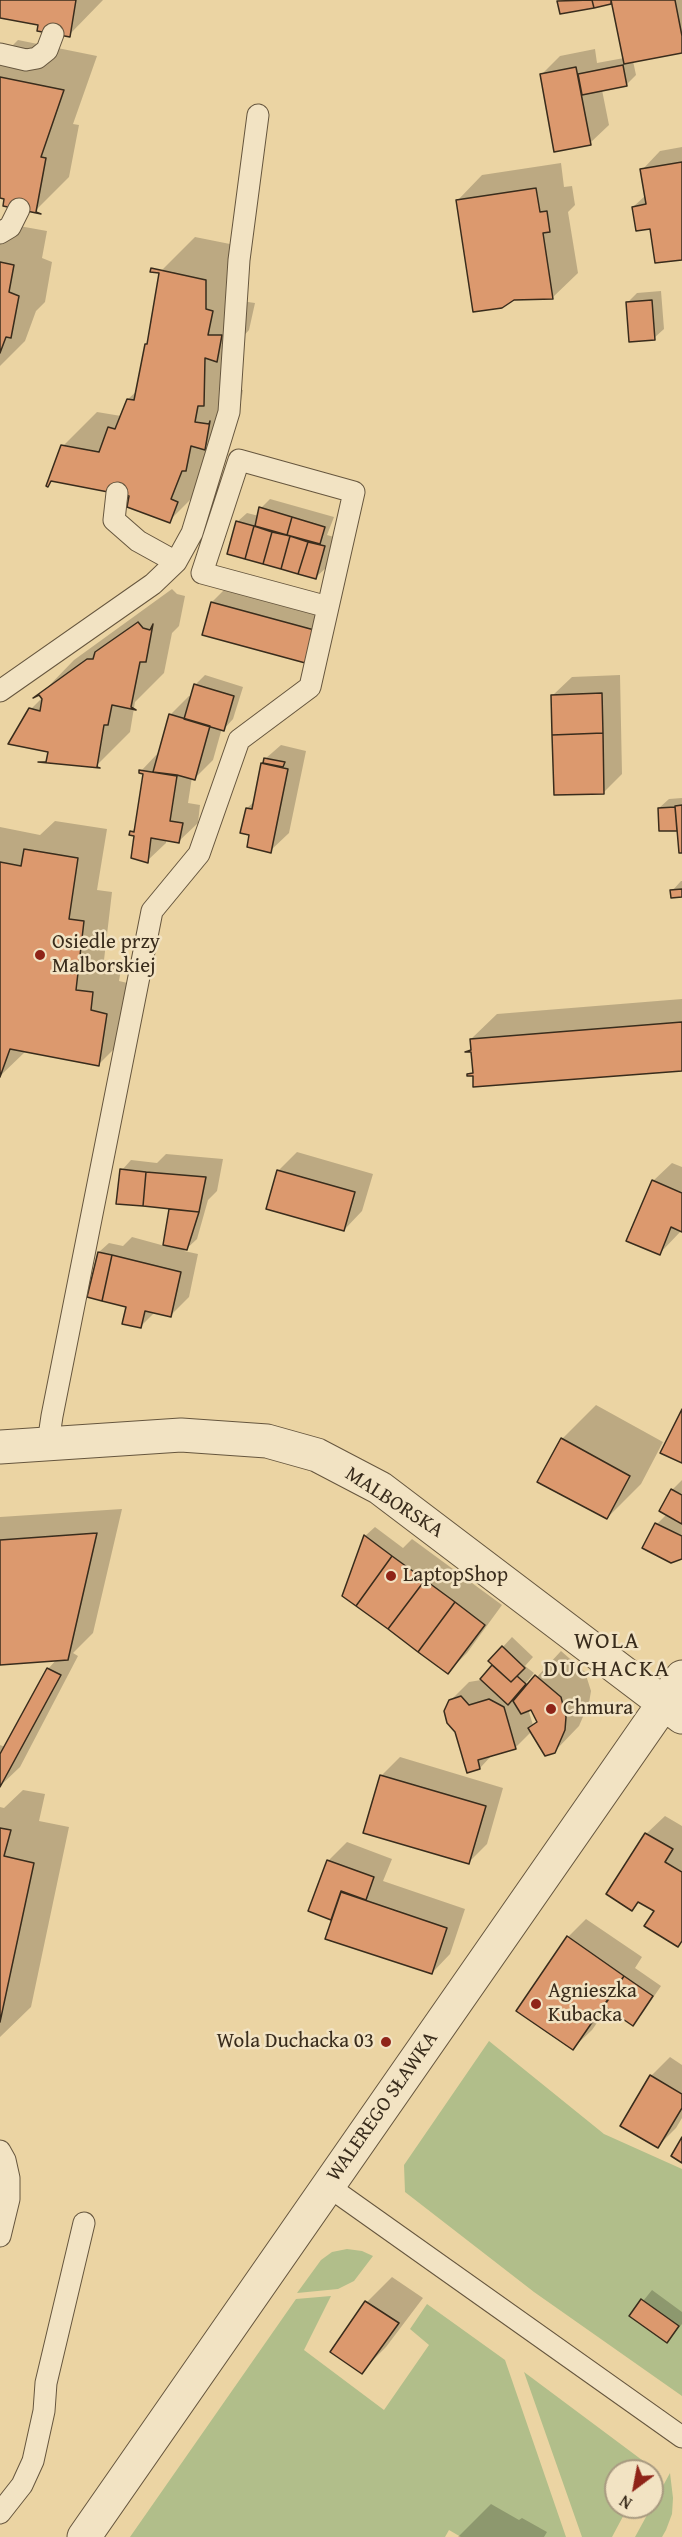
<!DOCTYPE html>
<meta charset="utf-8">
<style>
body{margin:0}
#map{position:relative;width:682px;height:2537px;overflow:hidden;background:#ebd4a3;font-family:"Gentium Book Plus",serif}
canvas{display:block}
.north{position:absolute;left:604px;top:2459px;width:60px;height:60px;box-sizing:border-box;background:#f2e3c3;border:2px solid #a89a80;border-radius:50%;rotate:212deg;font-size:16px;font-weight:700;line-height:24px;text-align:center;color:#392c1c}
.north::after{content:'';display:block;margin:auto;width:21px;height:27px;background:#8f2418;clip-path:polygon(50% 0,100% 100%,50% 72%,0 100%)}
</style>
<div id="map">
<canvas width="682" height="2537"></canvas>
<div class="north">N</div>
</div>
<script>
const ctx = document.querySelector('canvas').getContext('2d');
ctx.lineJoin = 'round';
function paint(path, color) { ctx.fillStyle = color; ctx.fill(path, 'evenodd'); }
const poly = rows => new Path2D(rows.map(r => 'M' + r).join(''));
function strokePath(path, color, width, dash) { ctx.strokeStyle = color; ctx.lineWidth = width; ctx.lineCap = dash ? 'butt' : 'round'; ctx.setLineDash(dash || []); ctx.stroke(path); }
function drawText(font, color, halo, rows, align = 'center') {
  ctx.font = font + ' "Gentium Book Plus",serif'; ctx.lineWidth = 5; ctx.setLineDash([]); ctx.textBaseline = 'middle'; ctx.strokeStyle = halo; ctx.fillStyle = color; for (const [text, x, y, turn = 0] of rows) {
    ctx.save(); ctx.translate(x, y); ctx.rotate((+turn || 0) * Math.PI / 180); ctx.textAlign = isNaN(turn) ? turn : align; if (halo) ctx.strokeText(text, 0, 0); ctx.fillText(text, 0, 0); ctx.restore();
  }
}
paint(poly([
 [489,2041,604,2134,682,2169,682,2396,534,2292,405,2192,404,2165],
 [347,2249,362,2251,373,2256,354,2281,338,2289,297,2293,321,2260,332,2252],
 [331,2296,304,2350,384,2410,429,2345,410,2329,427,2304,505,2360,566,2537,461,2537,449,2530,445,2537,130,2537,296,2299],
 [524,2372,650,2466,648,2471,616,2471,616,2507,628,2507,612,2537,582,2537],
 [670,2473,673,2498,672,2514,666,2530,662,2537,635,2537]
]), '#b1be8a');
paint(poly([
 [0,0,103,0,69,35,39,24,0,16],
 [560,0,682,0,682,51,633,61,636,75,626,85,602,90,609,125,590,143,541,75,560,56,595,49,597,63,624,58,613,1,611,3],
 [18,40,97,56,73,124,79,125,69,177,35,211,0,197,0,58],
 [682,147,682,258,633,207,646,195,642,170,660,151],
 [561,163,564,187,572,186,575,205,568,212,578,273,552,298,457,201,482,175],
 [0,219,8,220,8,224,47,231,42,258,52,262,45,302,36,311,25,341,0,366],
 [195,237,240,246,241,301,255,303,249,330,238,342,228,388,243,390,239,413,203,487,169,521,63,446,97,412,121,416,128,399,137,391,146,345,149,342,161,271],
 [661,291,664,329,654,338,628,302,637,293],
 [270,499,334,517,327,535,334,537,326,568,316,577,237,522,247,513,259,516,261,508],
 [230,584,336,613,327,644,212,602],
 [172,589,177,594,185,596,179,626,172,633,164,673,135,702,130,732,96,766,49,751,31,709,43,697,41,694,74,660],
 [205,675,243,687,233,719,224,729,222,728,213,760,195,778,192,777,188,803,200,805,198,823,179,841,166,839,166,843,147,861,136,834,131,832,137,826,145,773,141,771,159,752,170,715,189,696,192,697,195,685],
 [620,675,622,774,604,792,553,695,572,677],
 [281,745,306,751,289,833,270,851,250,833,247,808,255,801,265,759],
 [682,798,682,852,678,827,676,830,659,808,669,799],
 [55,821,107,829,97,890,112,892,104,960,122,963,119,981,136,985,128,1035,99,1064,26,1051,0,1076,0,827,40,835],
 [681,881,682,881,682,896,672,891],
 [682,999,682,1070,471,1039,497,1014],
 [297,1152,373,1174,362,1211,344,1230,278,1171],
 [166,1154,223,1159,217,1191,208,1200,197,1239,184,1251,198,1254,189,1297,171,1315,155,1312,140,1327,99,1252,109,1243,123,1246,132,1237,165,1246,173,1208,122,1170,131,1160,157,1163],
 [672,1163,682,1167,682,1230,660,1253,653,1181],
 [596,1405,663,1442,641,1484,607,1518,562,1439],
 [682,1480,682,1557,644,1547,657,1524,667,1514,672,1490],
 [122,1509,93,1633,73,1653,78,1656,20,1767,0,1786,0,1745,5,1747,48,1669,57,1659,0,1664,0,1517],
 [375,1527,403,1548,412,1539,502,1605,467,1653,448,1672,365,1536],
 [512,1637,533,1657,525,1666,534,1673,522,1688,523,1692,561,1651,585,1672,591,1691,589,1703,579,1726,554,1752,532,1731,515,1748,493,1754,480,1768,450,1701,469,1682,481,1680,494,1665,490,1661],
 [532,1708,538,1720,533,1725,528,1709],
 [400,1757,503,1788,487,1844,468,1863,381,1776],
 [23,1790,45,1794,39,1821,69,1827,31,2007,0,2037,0,1807,4,1808],
 [665,1816,682,1826,682,1941,678,1945,656,1911,640,1901,632,1909,646,1834],
 [347,1842,392,1859,383,1881,465,1909,450,1954,432,1973,333,1919,310,1910,328,1861],
 [586,1919,642,1957,635,1968,661,1986,642,2014,633,2024,608,2007,592,2030,573,2048,568,1937],
 [670,2057,682,2065,682,2118,676,2128,658,2146,622,2125,651,2076],
 [392,2277,423,2298,386,2347,361,2372,332,2352,367,2302],
 [652,2290,682,2312,682,2324,667,2341,631,2316],
 [491,2504,519,2520,522,2518,547,2532,544,2537,458,2537]
]), '#0003');
const building = poly([
 [0,0,76,0,70,37,37,31,38,25,0,18,0,0],
 [592,0,594,8,560,14,557,1,592,0],
 [592,0,611,0,611,4,594,8,592,0],
 [611,0,675,0,682,36,682,53,624,64,611,0],
 [623,65,627,86,582,95,578,74,623,65],
 [576,67,591,145,554,152,540,74,576,67],
 [0,77,64,90,41,157,46,158,36,212,41,214,3,206,4,199,0,198,0,77],
 [682,162,682,260,655,263,650,229,636,231,632,207,646,204,640,169,682,162],
 [536,188,540,212,547,211,550,232,543,233,553,299,514,300,502,308,473,312,456,200,536,188],
 [0,262,14,265,9,292,19,296,11,338,6,337,0,353,0,262],
 [151,268,206,280,206,309,213,311,208,335,222,335,217,362,205,358,204,406,198,406,195,422,209,424,210,421,205,450,191,446,186,471,182,471,171,499,178,502,170,523,127,507,129,496,51,481,48,487,46,486,61,445,99,452,108,427,115,429,127,399,134,400,145,344,147,344,159,273,150,272,151,268],
 [652,300,655,340,629,342,626,302,652,300],
 [259,507,292,517,287,535,255,526,259,507],
 [292,517,325,527,320,544,287,535,292,517],
 [236,521,254,526,245,559,227,554,236,521],
 [254,526,272,532,263,564,245,559,254,526],
 [272,532,290,536,281,569,263,564,272,532],
 [290,536,308,542,298,574,281,569,290,536],
 [308,542,325,546,316,579,298,574,308,542],
 [211,602,318,631,309,664,202,635,211,602],
 [138,622,143,628,150,630,153,624,146,662,140,662,131,707,136,710,112,705,108,725,104,725,97,767,100,768,38,762,46,762,48,752,8,744,29,708,40,711,42,699,39,695,33,698,87,659,93,659,95,652,138,622],
 [194,684,234,696,224,731,184,719,194,684],
 [602,693,603,733,552,735,551,695,602,693],
 [169,714,210,726,195,780,177,775,153,772,169,714],
 [603,733,604,794,554,795,552,735,603,733],
 [264,758,285,762,283,767,263,763,264,758],
 [261,763,288,769,271,853,247,847,249,835,240,833,246,808,252,809,261,763],
 [139,770,177,776,170,821,183,823,179,843,151,838,148,863,131,858,134,836,129,835,130,831,134,832,143,774,139,773,139,770],
 [682,805,682,853,679,853,675,806,682,805],
 [675,807,677,831,659,831,658,808,675,807],
 [24,849,78,858,69,919,84,921,76,990,93,992,91,1010,107,1014,99,1066,10,1049,0,1077,0,862,21,866,24,849],
 [682,889,682,897,671,898,670,890,682,889],
 [682,1022,682,1071,473,1087,473,1076,467,1076,467,1074,473,1073,471,1052,465,1052,471,1050,470,1039,682,1022],
 [120,1169,146,1172,143,1206,116,1204,120,1169],
 [277,1170,355,1192,344,1231,266,1209,277,1170],
 [146,1172,206,1177,199,1212,143,1206,146,1172],
 [652,1180,682,1193,682,1232,671,1227,660,1255,626,1241,652,1180],
 [169,1209,199,1212,187,1250,163,1245,169,1209],
 [98,1252,112,1255,102,1301,87,1297,98,1252],
 [112,1255,181,1272,171,1317,145,1311,141,1328,122,1324,126,1307,102,1301,112,1255],
 [682,1409,682,1463,660,1453,682,1409],
 [561,1438,630,1476,607,1519,537,1482,561,1438],
 [671,1489,682,1495,682,1524,659,1511,671,1489],
 [655,1523,682,1536,682,1559,671,1563,642,1548,655,1523],
 [97,1533,68,1660,0,1665,0,1540,97,1533],
 [364,1535,392,1556,356,1606,342,1596,364,1535],
 [392,1556,425,1580,388,1629,356,1606,392,1556],
 [425,1580,455,1602,418,1652,388,1629,425,1580],
 [455,1602,485,1625,448,1674,418,1652,455,1602],
 [502,1646,525,1668,511,1682,488,1661,502,1646],
 [492,1665,511,1682,517,1676,526,1684,508,1705,480,1679,492,1665],
 [47,1668,61,1675,0,1787,0,1754,47,1668],
 [535,1675,561,1697,566,1717,565,1730,555,1753,545,1756,528,1728,537,1722,531,1710,521,1714,513,1701,535,1675],
 [461,1696,469,1705,489,1699,504,1707,516,1749,478,1760,480,1769,467,1773,455,1732,447,1723,444,1711,449,1700,461,1696],
 [380,1775,486,1806,469,1864,363,1833,380,1775],
 [0,1828,11,1830,4,1856,34,1863,0,2022,0,1828],
 [645,1833,673,1849,665,1862,682,1872,682,1941,678,1947,644,1926,654,1911,638,1902,632,1911,606,1894,645,1833],
 [327,1860,374,1877,366,1900,341,1891,331,1920,308,1911,327,1860],
 [341,1892,447,1928,432,1974,325,1939,341,1892],
 [567,1936,624,1976,573,2050,516,2011,567,1936],
 [624,1976,653,1996,633,2026,604,2006,624,1976],
 [650,2075,682,2094,682,2108,658,2148,620,2126,650,2075],
 [682,2137,682,2163,671,2156,682,2137],
 [641,2299,679,2326,667,2343,629,2316,641,2299],
 [365,2301,399,2323,362,2374,330,2352,365,2301]
]);
paint(building, '#dc996e');
strokePath(building, '#392c1c', 1.5);
const service = poly([
 [0,54,26,60,37,58,47,50,53,34],
 [0,233,10,227,19,209],
 [117,493,114,520,138,541,176,562],
 [0,691,153,584,176,562,192,533,229,412,239,260,258,115],
 [48,1443,52,1416,152,911,199,854,239,740,310,687,354,492,239,460,202,573,328,607],
 [0,2151,5,2160,9,2178,9,2199,0,2236],
 [328,2186,682,2437],
 [0,2513,22,2485,33,2461,44,2411,46,2383,84,2223]
]);
const tertiary = poly([
 [0,1447,181,1435,267,1441,317,1455,380,1488,682,1717],
 [84,2537,682,1677]
]);
strokePath(service, '#66563e', 23);
strokePath(tertiary, '#66563e', 35);
strokePath(service, '#f2e3c3', 21);
strokePath(tertiary, '#f2e3c3', 33);
for (const [x, y, r, color] of [
 [40,955,6,"#8f2418"],
 [391,1576,6,"#8f2418"],
 [551,1709,6,"#8f2418"],
 [536,2004,6,"#8f2418"],
 [386,2042,6,"#8f2418"]
]) { const dot = new Path2D(); dot.arc(x, y, r, 0, 2 * Math.PI); ctx.fillStyle = color; ctx.fill(dot); strokePath(dot, '#f2e3c3', 2); }
drawText('21px', '#392c1c', '#f2e3c3', [
 ["Osiedle przy",52,943],
 ["Malborskiej",52,967],
 ["LaptopShop",403,1576],
 ["Chmura",563,1709],
 ["Agnieszka",548,1992],
 ["Kubacka",548,2016],
 ["Wola Duchacka 03",374,2042,"right"]
], 'left');
drawText('21px', '#392c1c', '#f2e3c3', [
 ["MALBORSKA",394,1503,33],
 ["WALEREGO SŁAWKA",383,2107,-55]
]);
ctx.letterSpacing = '1.5px';
drawText('24px', '#392c1c', '#f2e3c3', [
 ["WOLA",607,1642],
 ["DUCHACKA",607,1670]
]);
ctx.letterSpacing = '0px';
</script>
